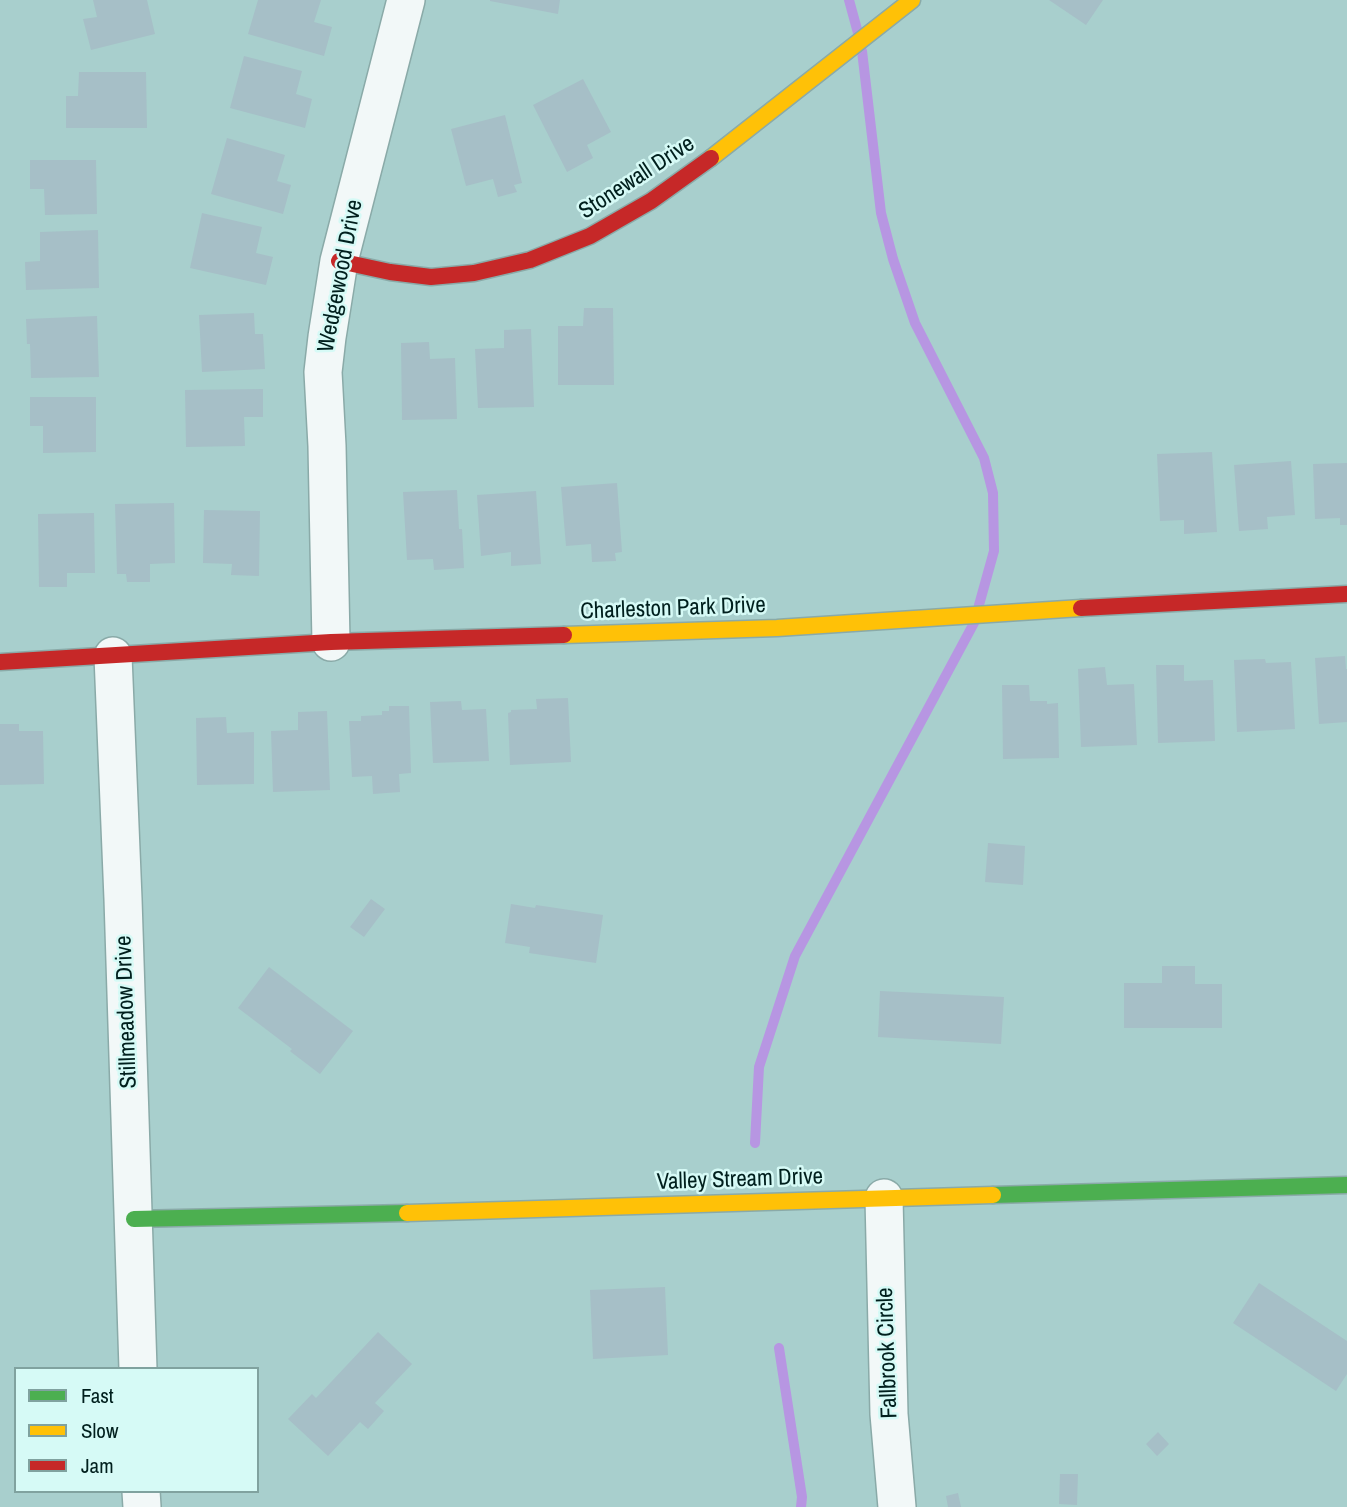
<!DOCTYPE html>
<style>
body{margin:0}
#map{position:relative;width:1347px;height:1507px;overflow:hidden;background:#a8cfcd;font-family:"Archivo Narrow",sans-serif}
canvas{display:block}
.legend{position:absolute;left:14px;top:1367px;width:245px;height:126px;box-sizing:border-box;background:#d6faf6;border:2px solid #80a29f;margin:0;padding:9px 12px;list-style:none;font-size:21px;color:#001f1d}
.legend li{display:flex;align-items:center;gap:14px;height:35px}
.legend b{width:35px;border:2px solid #80a29f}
</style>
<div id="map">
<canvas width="1347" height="1507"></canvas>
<ul class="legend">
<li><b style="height:9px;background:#4caf50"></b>Fast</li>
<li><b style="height:9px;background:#ffc107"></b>Slow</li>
<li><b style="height:9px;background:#c62828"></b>Jam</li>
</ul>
</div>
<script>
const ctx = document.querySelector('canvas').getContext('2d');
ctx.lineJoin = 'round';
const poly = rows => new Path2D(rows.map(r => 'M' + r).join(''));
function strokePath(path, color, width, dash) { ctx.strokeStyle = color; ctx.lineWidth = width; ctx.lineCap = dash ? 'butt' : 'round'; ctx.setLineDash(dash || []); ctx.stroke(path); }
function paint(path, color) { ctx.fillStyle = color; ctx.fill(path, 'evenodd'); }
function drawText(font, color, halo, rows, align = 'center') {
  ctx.font = font + ' "Archivo Narrow",sans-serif'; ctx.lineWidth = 5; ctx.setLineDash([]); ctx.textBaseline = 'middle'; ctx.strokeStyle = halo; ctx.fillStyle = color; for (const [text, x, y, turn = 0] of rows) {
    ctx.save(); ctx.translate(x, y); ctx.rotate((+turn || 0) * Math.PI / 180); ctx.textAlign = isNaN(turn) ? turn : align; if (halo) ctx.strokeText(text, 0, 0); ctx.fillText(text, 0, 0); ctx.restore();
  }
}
strokePath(poly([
 [849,0,858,33],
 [862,51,881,213,893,259,915,323,984,458,993,493,994,551,979,605],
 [755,1143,759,1067,795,956,974,623],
 [779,1348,802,1497,801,1507]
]), '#b796e2', 10);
paint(poly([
 [93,0,147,0,155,34,91,50,83,19,97,17],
 [258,0,321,0,314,22,332,27,324,56,248,34],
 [490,0,560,0,558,14,490,1],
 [1049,0,1103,0,1086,25],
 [244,56,302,71,296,94,312,99,305,128,230,108],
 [79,72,146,72,147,128,66,128,66,96,78,96],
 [583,79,611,132,587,145,593,158,567,172,533,105],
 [505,115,522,183,514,185,517,192,498,197,493,179,466,186,451,129],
 [227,138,285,155,277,181,291,185,283,214,211,194],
 [30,160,96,160,97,214,45,215,44,189,30,189],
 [202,213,262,227,256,253,273,257,266,285,190,268],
 [98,230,99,288,26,290,25,262,40,261,40,232],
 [584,308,613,308,614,385,558,385,558,326,583,326],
 [254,313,255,334,263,334,265,369,202,372,199,315],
 [97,316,99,377,31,378,30,344,27,344,26,319],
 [531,329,534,407,478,408,475,349,504,348,504,330],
 [429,342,430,359,455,358,457,419,402,420,401,343],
 [263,389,263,417,244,417,245,446,186,447,185,390],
 [30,397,96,397,96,452,43,453,43,426,30,426],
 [1212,452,1217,532,1184,534,1184,520,1160,521,1157,454],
 [1291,461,1295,515,1267,517,1268,529,1239,531,1234,465],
 [1347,463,1347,525,1340,525,1340,518,1315,519,1313,464],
 [617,483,622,552,615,553,616,561,592,562,591,544,566,546,561,487],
 [457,490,459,529,462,529,464,568,434,570,433,559,407,560,403,492],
 [536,491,541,564,511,566,511,552,481,556,477,495],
 [174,503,175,563,150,564,150,582,127,582,126,574,117,574,115,504],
 [204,510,260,511,259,576,231,575,232,564,203,563],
 [94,513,95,573,67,573,67,587,39,587,38,514],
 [1345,656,1346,669,1347,669,1347,722,1319,724,1315,658],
 [1265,659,1266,663,1291,662,1295,729,1237,732,1234,660],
 [1156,665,1184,665,1184,681,1213,680,1215,741,1158,743],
 [1105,667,1107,685,1134,684,1137,745,1081,747,1078,669],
 [1002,685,1029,685,1030,701,1047,701,1047,704,1058,703,1059,758,1003,759],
 [568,698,571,762,510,765,508,713,511,712,511,710,537,709,536,699],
 [461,701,462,710,486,709,489,761,433,763,430,702],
 [389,706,409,706,411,773,399,774,400,792,373,794,372,776,352,777,349,721,361,721,361,716,382,715,382,711,389,711],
 [327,711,330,790,273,792,271,731,298,730,298,712],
 [226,717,227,733,254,732,254,784,197,785,196,718],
 [0,724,19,724,19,731,43,731,44,784,0,785],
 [988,843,1025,846,1023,885,985,882],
 [371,899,385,909,364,937,350,927],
 [511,904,535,908,536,905,603,915,596,963,529,953,530,947,505,943],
 [1162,966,1195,966,1195,984,1222,984,1222,1028,1124,1028,1124,983,1162,983],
 [269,967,353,1031,320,1074,291,1052,290,1051,292,1049,238,1008],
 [880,991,1004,997,1001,1044,878,1037],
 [1259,1283,1347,1341,1347,1374,1336,1391,1233,1323],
 [665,1287,668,1355,593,1359,590,1290],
 [378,1332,412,1364,375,1403,384,1411,368,1429,360,1422,328,1456,288,1419,312,1394,316,1398],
 [1158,1432,1169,1444,1157,1456,1146,1444],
 [1060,1474,1078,1474,1077,1505,1059,1504],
 [958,1493,961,1507,948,1507,946,1496]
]), '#a6bfc7');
const street = poly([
 [331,642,327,446,323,372,327,337,339,261,406,0],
 [113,656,123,899,138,1369],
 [884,1198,889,1414,897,1507],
 [141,1491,142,1507]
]);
const fast = poly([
 [993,1195,1347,1185],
 [134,1219,407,1213]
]);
const slow = poly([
 [711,158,912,0],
 [564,635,777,628,1081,608],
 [407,1213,993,1195]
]);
const jam = poly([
 [339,261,390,272,431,277,474,273,530,260,590,236,651,201,711,158],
 [1081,608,1347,594],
 [0,662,331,642,564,635]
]);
strokePath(street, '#8aaaa8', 40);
strokePath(fast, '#8aaaa8', 19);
strokePath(slow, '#8aaaa8', 19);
strokePath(jam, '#8aaaa8', 19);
strokePath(street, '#f2f8f8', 37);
strokePath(fast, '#4caf50', 16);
strokePath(slow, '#ffc107', 16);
strokePath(jam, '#c62828', 16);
drawText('23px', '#001f1d', '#d6faf6', [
 ["Stonewall Drive",637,178,-33],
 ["Wedgewood Drive",341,276,-79],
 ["Charleston Park Drive",673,609,-2],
 ["Stillmeadow Drive",127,1012,-92],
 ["Valley Stream Drive",740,1180,-2],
 ["Fallbrook Circle",888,1353,-92]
]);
</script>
